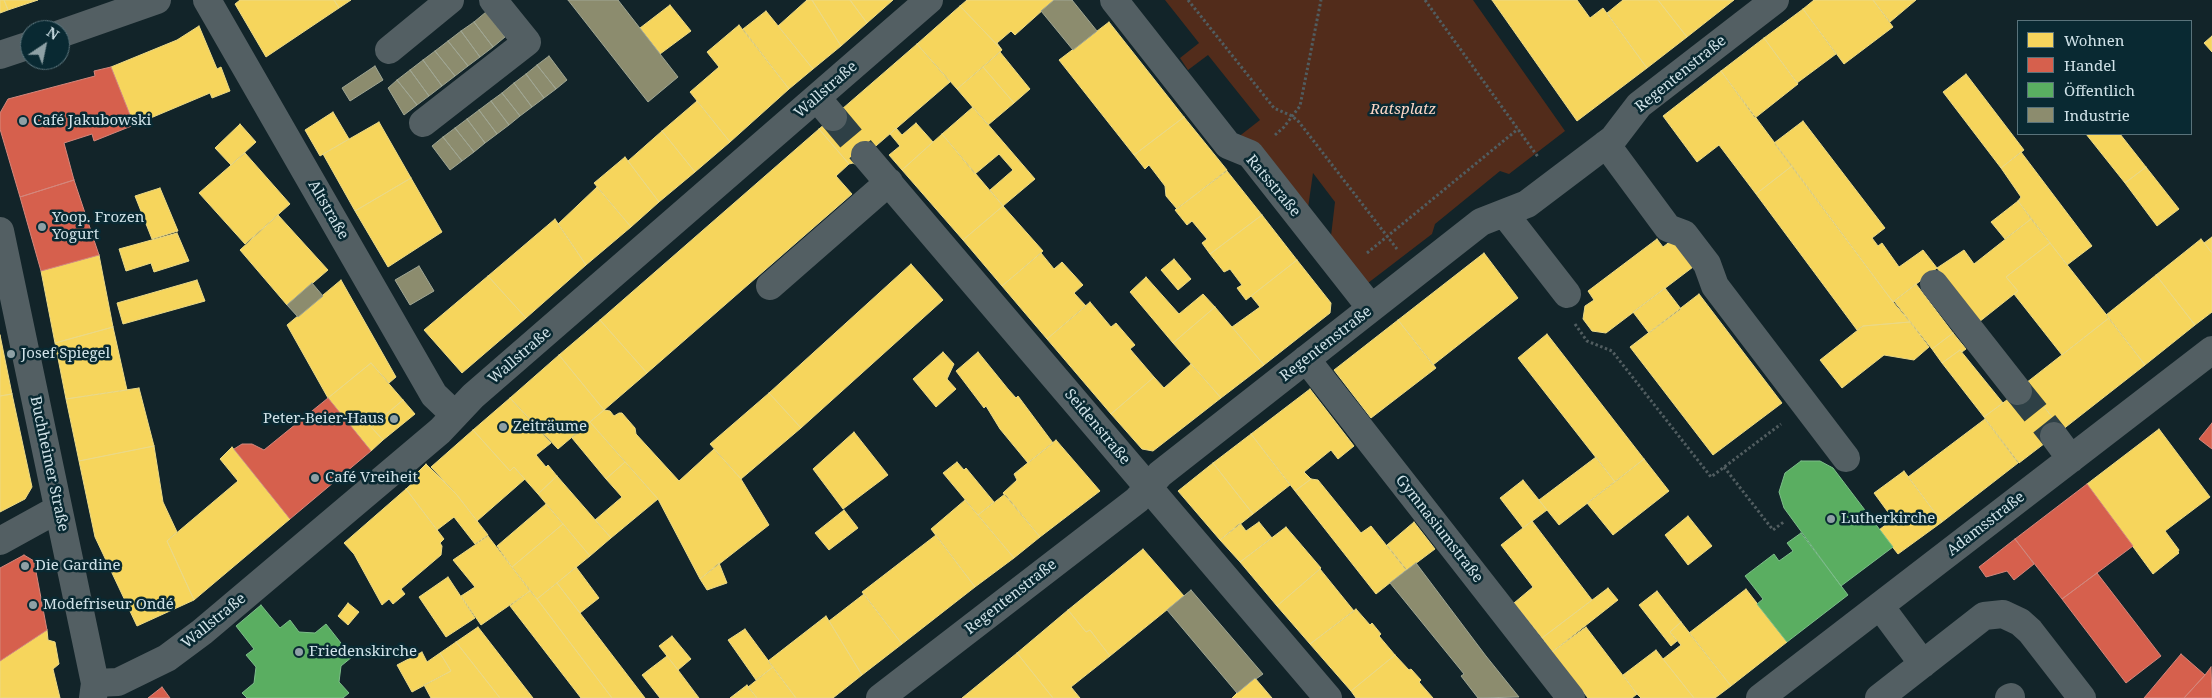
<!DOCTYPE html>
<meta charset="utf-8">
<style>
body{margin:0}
#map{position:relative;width:2212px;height:698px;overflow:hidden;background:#122429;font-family:"Noto Serif",serif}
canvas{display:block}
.legend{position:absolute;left:2017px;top:20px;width:175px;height:115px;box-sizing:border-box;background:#092932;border:1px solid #59737b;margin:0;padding:6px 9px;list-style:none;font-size:15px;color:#d0e2e8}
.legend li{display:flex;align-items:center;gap:10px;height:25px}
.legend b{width:25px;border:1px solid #59737b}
.north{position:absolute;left:20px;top:20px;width:50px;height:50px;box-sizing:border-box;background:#092932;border:1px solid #59737b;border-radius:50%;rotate:34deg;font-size:14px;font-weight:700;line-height:20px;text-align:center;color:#d0e2e8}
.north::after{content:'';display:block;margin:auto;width:18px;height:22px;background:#8ea0a5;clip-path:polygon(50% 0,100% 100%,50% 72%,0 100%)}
</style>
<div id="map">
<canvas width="2212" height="698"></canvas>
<ul class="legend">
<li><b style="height:14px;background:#f6d55c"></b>Wohnen</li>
<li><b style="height:14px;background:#d6604d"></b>Handel</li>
<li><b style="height:14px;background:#5aae61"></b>Öffentlich</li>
<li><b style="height:14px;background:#8c8c6e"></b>Industrie</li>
</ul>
<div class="north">N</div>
</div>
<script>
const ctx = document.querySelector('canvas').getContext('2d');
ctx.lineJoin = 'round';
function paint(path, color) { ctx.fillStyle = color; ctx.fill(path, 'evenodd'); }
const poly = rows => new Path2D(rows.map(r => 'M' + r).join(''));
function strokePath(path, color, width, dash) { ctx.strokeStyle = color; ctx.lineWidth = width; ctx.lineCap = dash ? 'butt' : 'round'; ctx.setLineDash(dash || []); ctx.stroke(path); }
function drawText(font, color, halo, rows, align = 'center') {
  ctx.font = font + ' "Noto Serif",serif'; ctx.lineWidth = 5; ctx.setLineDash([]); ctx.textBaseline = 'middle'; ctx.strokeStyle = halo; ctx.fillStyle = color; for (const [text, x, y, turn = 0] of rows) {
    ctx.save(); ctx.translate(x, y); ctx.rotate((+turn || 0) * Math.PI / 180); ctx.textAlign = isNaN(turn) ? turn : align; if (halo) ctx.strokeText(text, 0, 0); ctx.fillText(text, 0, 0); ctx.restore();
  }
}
paint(poly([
 [1165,0,1473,0,1565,131,1509,174,1500,171,1435,224,1432,234,1368,283,1331,236,1335,202,1313,173,1308,208,1237,138,1260,120,1208,55,1188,70,1180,58,1199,43]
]), '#522c1b');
const homes = poly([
 [0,0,4,0,8,10,0,13,0,0],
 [4,0,38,0,8,10,4,0],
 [240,0,334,0,339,8,266,57,235,4,240,0],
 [334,0,351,0,339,8,334,0],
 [807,0,812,0,841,46,813,69,778,26,807,0],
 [812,0,850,0,867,23,841,46,812,0],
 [850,0,893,0,867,23,850,0],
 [967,0,1054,0,1015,35,1011,31,997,43,1002,50,960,6,967,0],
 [1492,0,1577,0,1590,18,1603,8,1647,68,1577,121,1492,0],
 [1658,0,1687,37,1647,68,1607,13,1623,0,1658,0],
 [1658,0,1734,0,1687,37,1658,0],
 [1814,0,1873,0,1893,27,1844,64,1803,9,1814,0],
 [1873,0,1916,0,1890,22,1873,0],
 [670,5,691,31,660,54,640,28,670,5],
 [960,6,1002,50,957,89,917,44,960,6],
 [1803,9,1836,54,1797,83,1764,38,1803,9],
 [766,11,813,69,789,89,743,29,766,11],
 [1109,22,1184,117,1134,155,1059,60,1109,22],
 [739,25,789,89,730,142,690,92,719,67,707,52,739,25],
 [199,26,217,69,221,67,230,91,212,98,210,93,134,125,111,67,177,40,199,26],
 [2212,36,2212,52,2204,43,2212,36],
 [1764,38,1798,84,1755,118,1721,71,1764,38],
 [917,44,950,82,855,164,853,163,849,164,819,129,917,44],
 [1000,52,1030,89,1014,103,983,67,1000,52],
 [983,67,1014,103,988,125,957,89,983,67],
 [1721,71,1792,166,1756,194,1719,145,1697,162,1663,116,1721,71],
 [1966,74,2024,150,2001,168,1943,92,1966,74],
 [697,101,730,142,695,172,662,131,697,101],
 [973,107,1035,179,1003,206,990,190,1013,170,999,154,975,174,942,134,973,107],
 [333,112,349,139,320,156,305,130,333,112],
 [1184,117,1227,170,1177,209,1166,196,1165,186,1149,165,1145,169,1134,155,1184,117],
 [1803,121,1885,228,1872,238,1878,246,1882,243,1899,267,1923,250,1937,268,1893,302,1774,143,1803,121],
 [379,122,411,178,355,211,323,154,379,122],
 [916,123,933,142,902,170,889,155,900,146,890,134,896,128,902,135,916,123],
 [240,124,256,142,231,165,215,148,240,124],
 [819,129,849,164,836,176,852,194,647,373,600,320,819,129],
 [662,131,695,172,659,202,628,161,662,131],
 [942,134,1003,206,963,240,902,170,942,134],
 [2086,134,2120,134,2146,167,2125,183,2086,134],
 [2021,152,2092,246,2067,265,2018,201,2021,197,2001,168,2021,152],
 [245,153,290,204,245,244,199,193,245,153],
 [625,157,659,202,631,227,594,183,625,157],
 [1792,166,1893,302,1910,322,1863,326,1857,330,1756,194,1792,166],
 [2146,167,2179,209,2157,226,2125,183,2146,167],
 [1227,171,1262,215,1210,254,1202,243,1207,239,1192,221,1187,225,1175,210,1227,171],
 [411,178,442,232,388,267,355,211,411,178],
 [597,187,631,227,586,265,558,224,597,187],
 [160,188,178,231,152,239,135,196,160,188],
 [2018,201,2031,219,2005,239,1991,222,2018,201],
 [1003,206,1043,251,1002,286,963,240,1003,206],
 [278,215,328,270,287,305,240,250,278,215],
 [1262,215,1297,260,1246,300,1237,288,1242,285,1230,269,1224,272,1210,254,1262,215],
 [555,219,586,265,526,318,488,276,555,219],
 [2031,219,2050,243,2006,277,2018,291,1979,322,1937,268,1964,250,1974,264,2031,219],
 [177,233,189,261,154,272,151,263,126,271,119,249,177,233],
 [2212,237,2212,253,2204,243,2212,237],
 [1657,239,1663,247,1672,240,1693,267,1606,333,1592,331,1583,319,1585,306,1594,300,1588,291,1657,239],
 [2201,239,2212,253,2212,312,2195,325,2156,275,2201,239],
 [2050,243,2109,318,2062,355,2014,294,2018,291,2006,277,2050,243],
 [1041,253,1054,269,1062,262,1083,285,1074,293,1086,306,1047,339,1002,286,1041,253],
 [1484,253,1518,298,1433,365,1398,320,1484,253],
 [99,255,113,327,55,343,41,271,99,255],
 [1174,259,1191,279,1178,290,1161,270,1174,259],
 [1297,260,1331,303,1330,313,1264,365,1232,327,1260,307,1251,296,1297,260],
 [911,264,943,300,801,428,769,393,911,264],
 [2156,275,2195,325,2145,365,2106,315,2156,275],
 [488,276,526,318,462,373,424,330,488,276],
 [1146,277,1179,314,1203,294,1215,307,1173,343,1130,292,1146,277],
 [197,280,205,301,123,324,117,303,197,280],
 [341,280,396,377,389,383,371,363,328,398,287,325,341,280],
 [1916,284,1953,333,1932,349,1894,301,1916,284],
 [1665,288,1681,309,1649,333,1633,312,1665,288],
 [1699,294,1782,403,1713,455,1630,347,1699,294],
 [1090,302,1111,327,1116,323,1135,345,1130,349,1154,377,1111,414,1047,339,1090,302],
 [1215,307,1264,365,1221,398,1173,343,1215,307],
 [2109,318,2145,365,2062,430,2026,383,2109,318],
 [600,320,647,373,604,410,559,355,600,320],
 [1398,320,1436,368,1371,418,1334,370,1398,320],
 [1910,322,1929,347,1914,360,1884,355,1842,388,1820,360,1863,326,1910,322],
 [113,327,127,390,66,399,55,343,113,327],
 [1953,333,1966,349,1962,352,1960,350,1942,363,1932,349,1953,333],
 [1547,334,1644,459,1615,482,1518,358,1547,334],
 [0,335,12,394,0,396,0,335],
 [1960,350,2003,403,1984,417,1942,363,1960,350],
 [943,352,954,364,947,379,956,389,936,407,913,379,943,352],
 [978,352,1008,389,1016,398,1018,396,1053,443,1028,463,1000,429,986,406,984,408,956,371,978,352],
 [559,355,604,410,558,449,510,398,559,355],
 [371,363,403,400,371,427,383,440,371,451,328,398,371,363],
 [1191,364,1221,398,1153,451,1142,449,1111,414,1154,377,1164,388,1191,364],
 [2027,385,2062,430,2019,463,1984,417,2027,385],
 [139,388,154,446,79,461,66,399,139,388],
 [1310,389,1354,446,1338,459,1331,450,1304,472,1311,479,1295,491,1251,434,1310,389],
 [769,393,801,428,741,479,710,444,769,393],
 [12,394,32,487,25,499,0,512,0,396,12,394],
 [510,398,551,443,536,455,546,467,548,465,557,476,538,494,514,467,510,471,473,430,510,398],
 [403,400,415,414,383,440,371,427,403,400],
 [604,410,610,411,614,416,619,413,622,413,635,428,636,434,679,481,714,449,741,479,769,525,700,579,658,499,590,422,604,410],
 [1985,419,2018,463,1942,522,1908,477,1985,419],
 [590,422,625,462,606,479,572,438,590,422],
 [2159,429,2210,497,2165,531,2179,550,2178,552,2179,553,2153,574,2087,484,2159,429],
 [473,430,510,471,514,467,525,479,477,521,457,495,431,467,473,430],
 [854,432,888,475,843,509,813,469,854,432],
 [1251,434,1290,485,1253,514,1213,463,1251,434],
 [1056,440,1100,491,1040,537,1003,493,1017,480,1014,474,1056,440],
 [154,446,163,502,177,532,167,541,194,600,137,626,95,537,79,461,154,446],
 [232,447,290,519,194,600,167,541,238,481,220,459,232,447],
 [1596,457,1615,482,1559,525,1539,500,1596,457],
 [1644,459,1669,491,1613,535,1587,503,1644,459],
 [625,462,658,499,611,538,595,520,622,497,606,479,625,462],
 [957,462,964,470,966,468,994,502,978,515,943,473,957,462],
 [1213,463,1253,514,1220,540,1178,491,1213,463],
 [426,464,457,495,488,535,475,544,454,517,437,530,406,489,419,477,416,474,426,464],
 [1904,471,1942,522,1898,554,1879,530,1893,519,1874,493,1904,471],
 [557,476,611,538,590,556,538,494,557,476],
 [1311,479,1318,480,1361,533,1371,526,1406,570,1376,594,1295,491,1311,479],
 [1523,480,1547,510,1523,528,1500,498,1523,480],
 [406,489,444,539,440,543,442,546,441,555,401,589,405,594,393,604,389,599,382,605,354,554,344,543,406,489],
 [1005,494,1040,537,1014,558,978,515,1005,494],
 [965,500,1014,558,975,587,931,529,965,500],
 [546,504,563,524,512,567,497,546,546,504],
 [844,510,858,528,829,550,815,533,844,510],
 [1688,516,1712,546,1688,565,1665,535,1688,516],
 [1532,521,1592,600,1542,638,1514,603,1533,587,1501,545,1532,521],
 [1259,522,1272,538,1240,562,1220,540,1240,523,1246,531,1259,522],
 [1414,522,1435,549,1407,570,1387,545,1414,522],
 [563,524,590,556,537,599,512,567,563,524],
 [1286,527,1321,568,1277,606,1240,562,1286,527],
 [936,535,975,587,902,644,862,592,936,535],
 [488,536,530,591,481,625,461,596,475,587,453,560,488,536],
 [1143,549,1184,596,1110,656,1090,630,1086,632,1068,610,1143,549],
 [719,563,727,583,707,590,700,579,719,563],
 [576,567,599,598,580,613,557,583,576,567],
 [1320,569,1354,611,1310,644,1277,606,1320,569],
 [448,577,475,618,446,637,419,597,448,577],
 [557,583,580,613,645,698,612,698,537,599,557,583],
 [1608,588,1618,600,1552,652,1542,638,1608,588],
 [1746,589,1787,642,1731,686,1689,633,1746,589],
 [530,591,537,599,612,698,581,698,510,606,530,591],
 [1657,591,1681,622,1670,632,1677,641,1671,646,1639,605,1657,591],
 [864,594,902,644,862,675,829,621,864,594],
 [348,603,359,612,348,625,338,616,348,603],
 [1356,609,1370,625,1372,623,1381,634,1379,636,1395,655,1351,691,1310,644,1356,609],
 [1068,610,1086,632,1090,630,1110,656,1071,687,1080,698,1053,698,1017,653,1068,610],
 [826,616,862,675,833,698,796,698,768,661,826,616],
 [1681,622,1731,686,1715,698,1694,698,1663,659,1681,645,1670,632,1681,622],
 [478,627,533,698,500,698,456,642,478,627],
 [1586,627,1637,694,1632,698,1588,698,1552,652,1586,627],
 [745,629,773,667,756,680,728,640,745,629],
 [47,630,48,640,55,642,59,664,53,669,60,698,0,698,0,661,47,630],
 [672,636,691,659,678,670,659,646,672,636],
 [456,642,500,698,431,698,424,685,451,671,440,653,456,642],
 [1656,650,1663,659,1694,698,1641,698,1637,694,1623,675,1656,650],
 [422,652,427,662,440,653,451,671,412,692,397,665,422,652],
 [1017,653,1053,698,962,698,1017,653],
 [1395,655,1409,670,1411,669,1421,680,1419,682,1433,698,1356,698,1351,691,1395,655],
 [667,656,678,670,699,698,660,698,642,675,667,656],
 [773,667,796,698,757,698,748,687,773,667],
 [1255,678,1272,698,1232,698,1237,693,1255,678],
 [747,685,757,698,730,698,747,685]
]);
paint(homes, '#f6d55c');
strokePath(homes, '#ebd986', 1);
const shops = poly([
 [111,67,134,125,94,141,92,134,64,143,74,180,20,197,0,129,0,113,8,99,95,76,94,71,111,67],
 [74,180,99,255,41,271,20,197,74,180],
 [328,398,371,451,290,519,234,449,242,444,252,444,264,450,328,398],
 [2212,423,2212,449,2199,439,2212,423],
 [2087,484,2133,546,2062,599,2015,539,2087,484],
 [2015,539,2034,564,2014,580,2007,571,1986,577,1979,567,2015,539],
 [24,555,34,561,47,630,0,661,0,568,24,555],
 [2097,573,2161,656,2126,683,2062,599,2097,573],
 [2181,654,2205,675,2184,698,2144,698,2181,654],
 [2211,667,2212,698,2184,698,2205,675,2211,667],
 [162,687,170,698,148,698,162,687]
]);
paint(shops, '#d6604d');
strokePath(shops, '#d4877c', 1);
const public = poly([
 [1801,461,1820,461,1833,468,1893,547,1841,586,1784,508,1779,492,1785,473,1801,461],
 [1801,533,1848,595,1787,642,1757,604,1763,599,1745,576,1774,554,1779,561,1793,551,1787,543,1801,533],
 [261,605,280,628,290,620,299,632,315,633,326,624,352,657,341,666,339,682,349,693,343,698,247,698,242,693,254,683,256,667,246,655,254,649,236,626,261,605]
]);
paint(public, '#5aae61');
strokePath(public, '#7dbe8a', 1);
const industry = poly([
 [568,0,618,0,678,77,648,102,568,0],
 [1054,0,1072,0,1097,31,1073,50,1041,11,1054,0],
 [486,12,505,37,493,47,474,22,486,12],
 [474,22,493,47,480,57,461,31,474,22],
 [461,31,480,57,468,66,448,41,461,31],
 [448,41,468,66,455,76,435,51,448,41],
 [435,51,455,76,442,86,423,60,435,51],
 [549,56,567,80,556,89,537,65,549,56],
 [423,60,442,86,429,96,410,70,423,60],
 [537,65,556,89,544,98,526,74,537,65],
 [375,66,383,80,350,101,342,88,375,66],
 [410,70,429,96,417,105,397,80,410,70],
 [526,74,544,98,532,107,514,83,526,74],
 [397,80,417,105,404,115,388,88,397,80],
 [514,83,532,107,520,116,502,93,514,83],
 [502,93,520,116,509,125,491,101,502,93],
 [491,101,509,125,497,134,479,110,491,101],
 [479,110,497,134,485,143,467,119,479,110],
 [467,119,485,143,474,152,455,128,467,119],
 [455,128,474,152,462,161,443,137,455,128],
 [443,137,462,161,450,170,432,146,443,137],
 [419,266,434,291,410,305,395,280,419,266],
 [312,283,323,296,298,317,287,305,312,283],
 [1416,563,1486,656,1519,697,1478,698,1461,676,1464,674,1390,583,1416,563],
 [1191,590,1263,674,1256,679,1255,678,1237,693,1167,610,1191,590]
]);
paint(industry, '#8c8c6e');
strokePath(industry, '#a0a693', 1);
strokePath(poly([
 [833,117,865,155],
 [2018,391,2054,436]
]), '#2e4046', 28, [28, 14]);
strokePath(poly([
 [1188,0,1274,108,1292,116,1299,122,1397,249],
 [1425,0,1538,157],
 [1275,135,1284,127,1300,106,1321,0],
 [1367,253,1518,129],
 [1575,324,1587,341,1612,351,1711,477,1781,424],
 [1724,467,1773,530,1785,521]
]), '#515d60', 3, [2.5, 2.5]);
strokePath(poly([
 [207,0,434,395,455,415],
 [1114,0,1228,145,1250,154,1371,308],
 [60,34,157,0],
 [389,50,450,0],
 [0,55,30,45],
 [817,98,833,117],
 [423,123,527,42,493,0],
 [1606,144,1668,228,1684,234,1707,264,1715,286,1846,458],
 [865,155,1328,698],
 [1504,213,1567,294],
 [0,231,95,683,93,698],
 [1934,284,2018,391],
 [770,286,889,182],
 [1306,359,1571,698],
 [2054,436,2071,459],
 [0,541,58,509],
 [1880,606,1923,664],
 [95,683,118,682,167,658,202,632,440,431,473,396,929,0],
 [880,698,1137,500,1160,474,1481,222,1527,204,1613,139,1639,105,1775,0],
 [1760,698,2212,350],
 [1879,698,1984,616,2003,614,2020,622,2030,631,2082,698],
 [2009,698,2011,697]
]), '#535f63', 28);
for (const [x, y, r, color] of [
 [23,121,5,"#8ea0a5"],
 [42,227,5,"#8ea0a5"],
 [11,354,5,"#8ea0a5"],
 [394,419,5,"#8ea0a5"],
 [503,427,5,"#8ea0a5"],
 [315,478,5,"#8ea0a5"],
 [1831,519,5,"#8ea0a5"],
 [25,566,5,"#8ea0a5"],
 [33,605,5,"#8ea0a5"],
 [299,652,5,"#8ea0a5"]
]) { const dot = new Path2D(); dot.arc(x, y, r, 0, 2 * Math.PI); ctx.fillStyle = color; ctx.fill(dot); strokePath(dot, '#092932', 2); }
drawText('15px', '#d0e2e8', '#092932', [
 ["Regentenstraße",1681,74,-39],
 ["Wallstraße",826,90,-41],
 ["Ratsstraße",1273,186,50],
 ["Altstraße",328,210,60],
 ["Regentenstraße",1326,344,-38],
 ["Wallstraße",520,356,-41],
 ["Seidenstraße",1097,427,50],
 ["Buchheimer Straße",49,464,78],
 ["Adamsstraße",1986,524,-38],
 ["Gymnasiumstraße",1439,529,52],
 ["Regentenstraße",1011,597,-38],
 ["Wallstraße",214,621,-39]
]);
drawText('italic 15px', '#fcd6c6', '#092932', [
 ["Ratsplatz",1403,110]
]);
drawText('15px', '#d0e2e8', '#092932', [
 ["Café Jakubowski",33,121],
 ["Yoop. Frozen",52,218],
 ["Yogurt",52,235],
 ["Josef Spiegel",21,354],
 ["Peter-Beier-Haus",384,419,"right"],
 ["Zeiträume",513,427],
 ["Café Vreiheit",325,478],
 ["Lutherkirche",1841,519],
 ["Die Gardine",35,566],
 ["Modefriseur Ondé",43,605],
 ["Friedenskirche",309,652]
], 'left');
</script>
